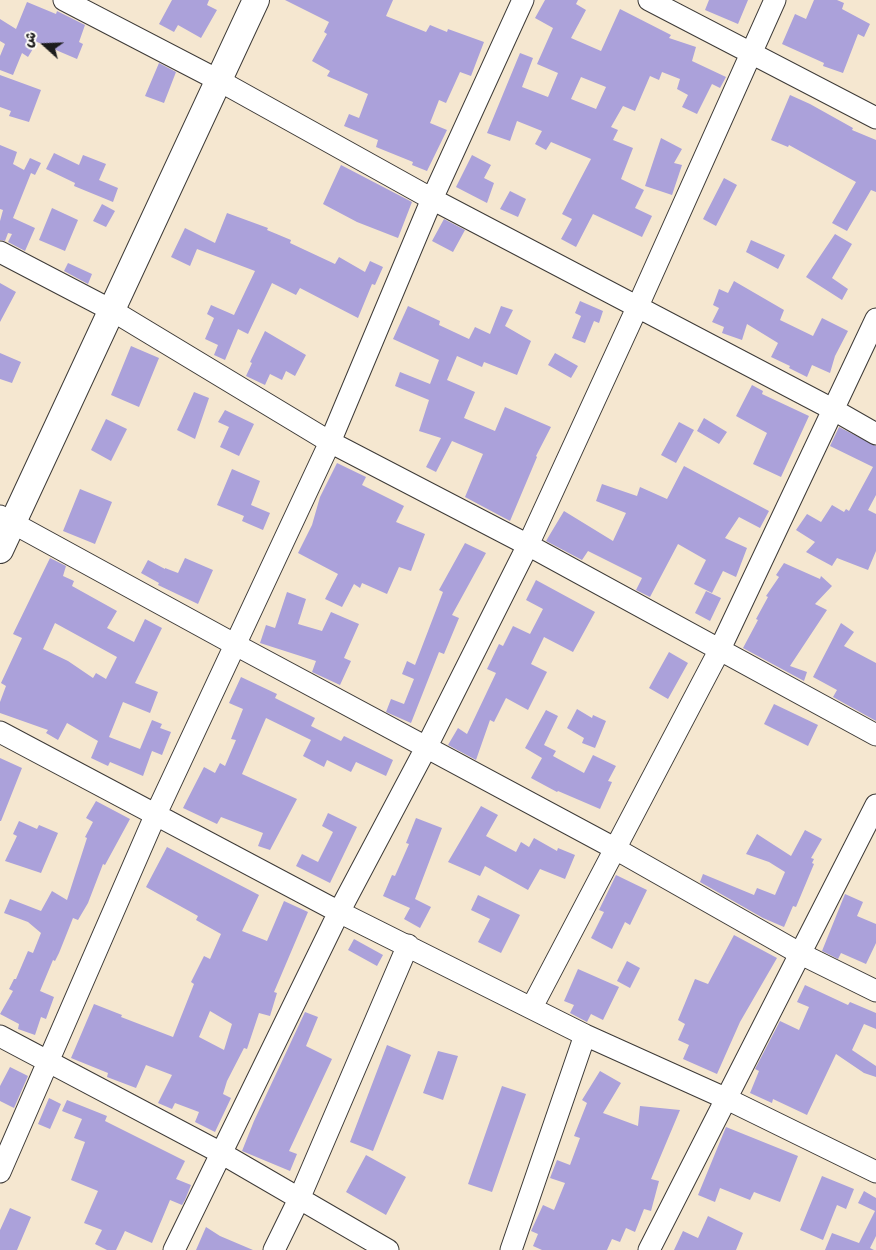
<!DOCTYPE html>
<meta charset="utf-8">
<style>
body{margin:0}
#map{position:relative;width:876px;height:1250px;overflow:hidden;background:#f5e7d0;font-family:Dekko,"Playpen Sans Arabic",sans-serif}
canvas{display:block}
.north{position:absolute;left:20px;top:20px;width:50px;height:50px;-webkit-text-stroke:4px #fdfcf7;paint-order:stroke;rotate:290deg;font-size:14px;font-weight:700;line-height:20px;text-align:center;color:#1c1c1c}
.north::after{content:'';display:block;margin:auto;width:18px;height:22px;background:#1c1c1c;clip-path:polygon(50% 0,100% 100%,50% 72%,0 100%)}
</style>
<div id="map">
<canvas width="876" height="1250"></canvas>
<div class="north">ش</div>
</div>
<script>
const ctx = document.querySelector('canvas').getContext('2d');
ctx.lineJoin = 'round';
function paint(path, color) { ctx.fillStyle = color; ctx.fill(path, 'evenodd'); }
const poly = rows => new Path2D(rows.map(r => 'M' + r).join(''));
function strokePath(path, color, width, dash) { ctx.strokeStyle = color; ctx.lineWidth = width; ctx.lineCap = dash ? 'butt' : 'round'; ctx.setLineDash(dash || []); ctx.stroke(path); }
paint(poly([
 [172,0,209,0,207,5,217,10,201,38,178,25,174,32,159,24],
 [285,0,393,0,386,16,426,32,430,25,447,32,448,29,484,42,471,76,460,72,446,103,439,100,430,123,447,130,427,171,412,165,413,162,376,147,378,140,344,126,349,114,359,118,368,94,327,76,330,71,312,61,327,34,324,32,329,22],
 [545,0,578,0,576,4,586,10,571,38,601,51,620,9,671,35,669,38,696,47,692,61,726,77,720,88,712,84,697,114,682,107,688,95,677,89,680,79,662,72,659,80,650,76,635,111,623,106,611,127,618,130,613,140,633,148,621,179,644,190,635,208,652,216,642,237,593,214,576,247,561,239,572,219,562,214,591,159,551,142,546,150,535,144,542,131,517,121,510,141,487,133,520,53,533,58,522,87,548,97,558,73,537,64,553,28,535,18],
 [581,77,606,87,596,109,571,99],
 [709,0,748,0,738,24,705,10],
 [814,0,837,0,844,3,842,9,870,24,864,37,858,34,843,73,823,66,824,63,782,44,795,14,806,19],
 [27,2,56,14,57,11,85,25,79,42,83,44,77,59,37,42,28,57,22,53,13,75,0,70,0,56,5,44,0,41,0,19,16,29],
 [159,63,176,72,164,103,145,96],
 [0,75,41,90,29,122,9,116,11,111,0,107],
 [790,95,810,104,853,128,852,130,876,140,876,192,871,190,847,231,832,223,856,182,789,145,788,147,771,140],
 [661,138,682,149,674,163,682,165,672,195,645,186],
 [0,145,17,152,13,164,24,170,30,158,41,163,35,175,31,173,13,218,35,228,25,251,8,242,12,234,8,233,5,241,0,240,0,221,3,210,0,209],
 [54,153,79,165,83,155,106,164,99,180,118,188,113,202,74,186,75,183,46,169],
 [472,155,491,165,484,178,494,183,487,203,456,187],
 [341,165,412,202,398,238,357,222,323,204],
 [724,178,737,185,716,226,703,219],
 [510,191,526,199,518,217,500,209],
 [102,204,115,211,106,227,93,221],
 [52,208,78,220,65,251,39,240],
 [227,213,268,228,267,230,291,240,290,243,335,264,339,257,365,272,370,261,383,267,375,285,372,284,358,318,300,288,296,295,272,283,248,334,238,329,225,360,214,355,218,345,205,339,214,318,207,314,211,305,234,315,255,271,197,249,190,266,171,257,185,228,215,243],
 [444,219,465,230,453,252,432,241],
 [835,234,852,244,832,278,848,289,842,300,806,277],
 [751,240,785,255,778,269,746,252],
 [68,263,92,274,88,284,64,271],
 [734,281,784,310,780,320,813,336,822,318,848,331,835,356,830,373,812,365,807,377,789,368,790,366,771,357,778,343,747,324,742,340,722,333,724,327,712,322,719,308,713,305,719,289,728,293],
 [0,283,16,292,0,322],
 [580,301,603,311,599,323,594,321,585,343,572,338,581,316,575,313],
 [408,306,440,321,439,325,469,339,475,327,490,334,501,306,513,310,505,326,531,341,517,375,484,362,482,367,457,356,447,380,475,392,464,418,495,431,505,407,551,427,536,456,537,457,510,521,465,497,483,454,452,441,436,472,426,467,441,438,419,431,429,400,395,386,400,372,430,384,439,360,393,339],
 [265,331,306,355,295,376,286,371,282,380,270,374,265,385,246,376,252,363,250,362],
 [131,346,159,358,139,407,111,395],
 [0,353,21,362,12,383,0,379],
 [555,353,578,366,571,378,548,365],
 [752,385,763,391,762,394,809,416,781,477,753,464,767,433,736,416],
 [194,392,209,398,195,439,177,430],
 [225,410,254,424,239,456,220,447,229,427,218,422],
 [704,418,727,432,719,444,697,431],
 [106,419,127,429,111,461,91,450],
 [679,422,694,430,676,463,661,455],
 [839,427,876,446,876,495,868,510,876,514,876,551,868,570,837,558,832,566,806,552,815,542,796,530,807,514,821,522,832,505,844,512,846,509,849,511,873,467,830,446],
 [337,463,366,477,362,485,404,506,396,522,425,534,411,571,399,567,387,594,362,583,360,588,354,584,342,607,325,599,338,574,298,553,312,525,320,497],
 [684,466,769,511,760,528,739,517,725,538,747,548,736,577,723,571,712,593,694,584,706,560,678,544,650,597,636,590,642,578,588,551,582,560,546,541,564,511,613,541,626,513,596,501,602,484,637,496,640,487,667,499],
 [232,469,260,481,251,505,270,513,263,530,242,521,244,516,217,505],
 [80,489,112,502,95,544,63,531],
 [465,543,486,553,452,615,459,618,444,654,439,652,411,723,386,712,391,699,404,704,414,679,402,674,407,661,415,665,443,592,439,590],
 [50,558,66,566,63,576,74,581,72,586,117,611,107,628,134,642,145,619,162,628,135,683,158,692,150,713,123,702,109,737,140,749,152,720,162,724,160,728,171,732,162,755,152,751,143,776,110,762,108,766,91,758,98,741,67,723,58,740,46,733,48,730,0,713,0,702,6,686,1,683,22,638,13,634],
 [55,623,117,657,106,679,96,673,93,678,68,661,43,649],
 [185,558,213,570,198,604,158,585,159,583,141,573,148,560,165,569,165,568,178,573],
 [784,563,820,579,821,576,832,586,815,604,827,610,790,666,807,672,804,681,743,648,758,620,756,619,768,597,766,596,779,577,776,575],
 [536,580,595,612,573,652,544,637,531,664,547,672,528,710,506,698,494,722,490,720,476,760,448,745,458,728,467,734,496,673,487,669,499,644,503,646,513,626,530,634,543,609,526,600],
 [706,591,721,598,710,621,695,613],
 [287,592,306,599,298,624,322,631,331,612,359,624,344,658,351,661,340,685,312,672,316,661,260,643,266,625,275,628],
 [841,623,854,632,844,646,876,663,876,721,833,697,837,690,813,677],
 [669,652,688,663,668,699,649,688],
 [241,677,277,694,275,698,315,718,311,726,341,741,344,736,393,760,386,776,356,762,351,772,327,760,324,767,303,756,311,740,266,718,242,774,297,799,270,850,258,846,263,833,221,817,217,824,183,808,204,767,215,773,220,763,225,766,236,740,231,739,243,709,229,703],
 [774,704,818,725,808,746,764,724],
 [577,709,592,718,593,715,606,721,595,748,582,743,584,738,567,728],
 [546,710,558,716,544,745,556,751,553,756,584,773,593,755,616,766,608,781,612,782,600,809,558,791,557,792,531,778,542,758,525,748],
 [0,758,22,768,1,821,0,821],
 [96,801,130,819,105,865,103,864,88,903,78,920,73,918,59,953,55,961,53,960,40,991,54,997,46,1019,41,1017,35,1035,18,1029,19,1024,0,1014,13,991,9,989,14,979,16,979,28,951,33,953,41,933,28,922,4,913,10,899,41,911,52,891,67,900,87,838,85,837,93,822,86,818],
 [481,806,498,815,486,836,516,852,521,842,529,847,534,838,557,851,558,848,575,855,565,879,540,869,528,890,485,866,480,876,448,862],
 [328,813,357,827,330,883,296,866,302,854,318,862,333,832,322,826],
 [416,818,442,828,415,899,431,907,420,928,404,919,410,908,383,896,392,875,395,876,409,844,406,843],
 [19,821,37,829,39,825,58,833,41,873,5,861,17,836,13,834],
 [805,830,822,839,811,858,814,859,812,863,814,864,796,907,793,906,784,927,763,918,700,882,703,874,754,895,757,888,775,895,785,872,769,862,746,854,757,834,791,856],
 [167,847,259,895,242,931,267,941,284,901,308,912,274,992,277,993,270,1016,259,1013,247,1049,244,1048,227,1081,223,1094,231,1098,215,1132,195,1122,199,1112,175,1103,172,1109,158,1103,172,1075,146,1065,136,1088,107,1077,108,1073,71,1058,94,1004,122,1015,121,1017,173,1037,194,984,191,982,204,956,210,959,221,934,196,920,198,916,146,887],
 [210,1011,232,1024,224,1050,199,1037],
 [616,875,647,890,630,925,625,922,612,949,591,938,604,912,599,910],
 [845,894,863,902,857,916,876,924,876,943,866,964,841,953,838,959,822,951],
 [478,895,520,915,501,953,478,942,490,919,471,910],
 [734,935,777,958,740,1022,717,1074,683,1059,689,1045,678,1040,685,1024,678,1020,695,979,708,984],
 [354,939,383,955,377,966,348,950],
 [627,961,640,968,630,988,617,981],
 [578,969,619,987,603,1020,591,1014,587,1022,570,1013,574,1005,564,1001],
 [805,985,848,1005,850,1002,876,1013,876,1029,864,1024,852,1050,876,1066,876,1077,864,1073,836,1054,807,1115,773,1099,772,1103,750,1093,759,1071,755,1069,780,1021,799,1030,809,1007,797,1002],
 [305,1012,318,1017,306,1046,332,1059,289,1151,297,1154,290,1171,242,1151,254,1121],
 [387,1045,411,1055,373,1151,350,1142],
 [438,1051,458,1056,443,1100,423,1093],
 [10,1067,28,1076,14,1108,0,1101,0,1086],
 [600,1071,621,1083,603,1113,638,1126,640,1106,680,1110,651,1179,659,1181,651,1211,644,1209,635,1232,626,1228,620,1242,612,1239,607,1250,542,1250,533,1246,538,1234,531,1231,543,1205,554,1210,565,1183,550,1178,557,1160,570,1165,580,1138,574,1136,587,1103,582,1100],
 [502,1086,526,1094,492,1192,468,1184],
 [49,1098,61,1104,50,1129,38,1124],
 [67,1100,107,1116,105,1121,185,1161,176,1179,191,1185,185,1200,182,1205,170,1200,152,1243,125,1231,116,1250,107,1250,95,1244,102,1230,84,1223,98,1191,71,1180,85,1142,74,1138,82,1119,62,1111],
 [726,1127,798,1156,780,1202,754,1192,750,1200,720,1188,715,1202,698,1195],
 [366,1155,406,1177,386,1215,346,1192],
 [822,1176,854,1189,846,1209,837,1205,823,1240,800,1230],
 [864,1191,876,1198,876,1236,870,1248,874,1250,825,1250,832,1233,859,1243,875,1211,858,1203],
 [10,1208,31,1217,17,1250,0,1250,0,1230],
 [708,1216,743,1233,736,1250,674,1250,683,1231,698,1238],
 [206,1227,220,1236,253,1250,196,1250]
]), '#aba1da');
const minor = poly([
 [64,0,218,80,432,199,834,410,876,434],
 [649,0,876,118],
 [0,252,113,311,330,442,528,545,876,735],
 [0,516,234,644,614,848,799,953,876,991],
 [0,732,339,912,427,746,528,545,637,308,775,0],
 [532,1007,719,651,876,319],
 [0,1036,221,1153,388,1250],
 [0,1172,155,816,330,442,432,199,523,0],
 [174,1250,339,912,585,1035,727,1099,876,1172],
 [274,1250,299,1199,408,945],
 [511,1250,585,1035],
 [649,1250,876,805]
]);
const major = poly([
 [0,550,256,0]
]);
strokePath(minor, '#3d3a37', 23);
strokePath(major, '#3d3a37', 28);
strokePath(minor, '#fff', 21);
strokePath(major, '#fff', 26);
</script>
